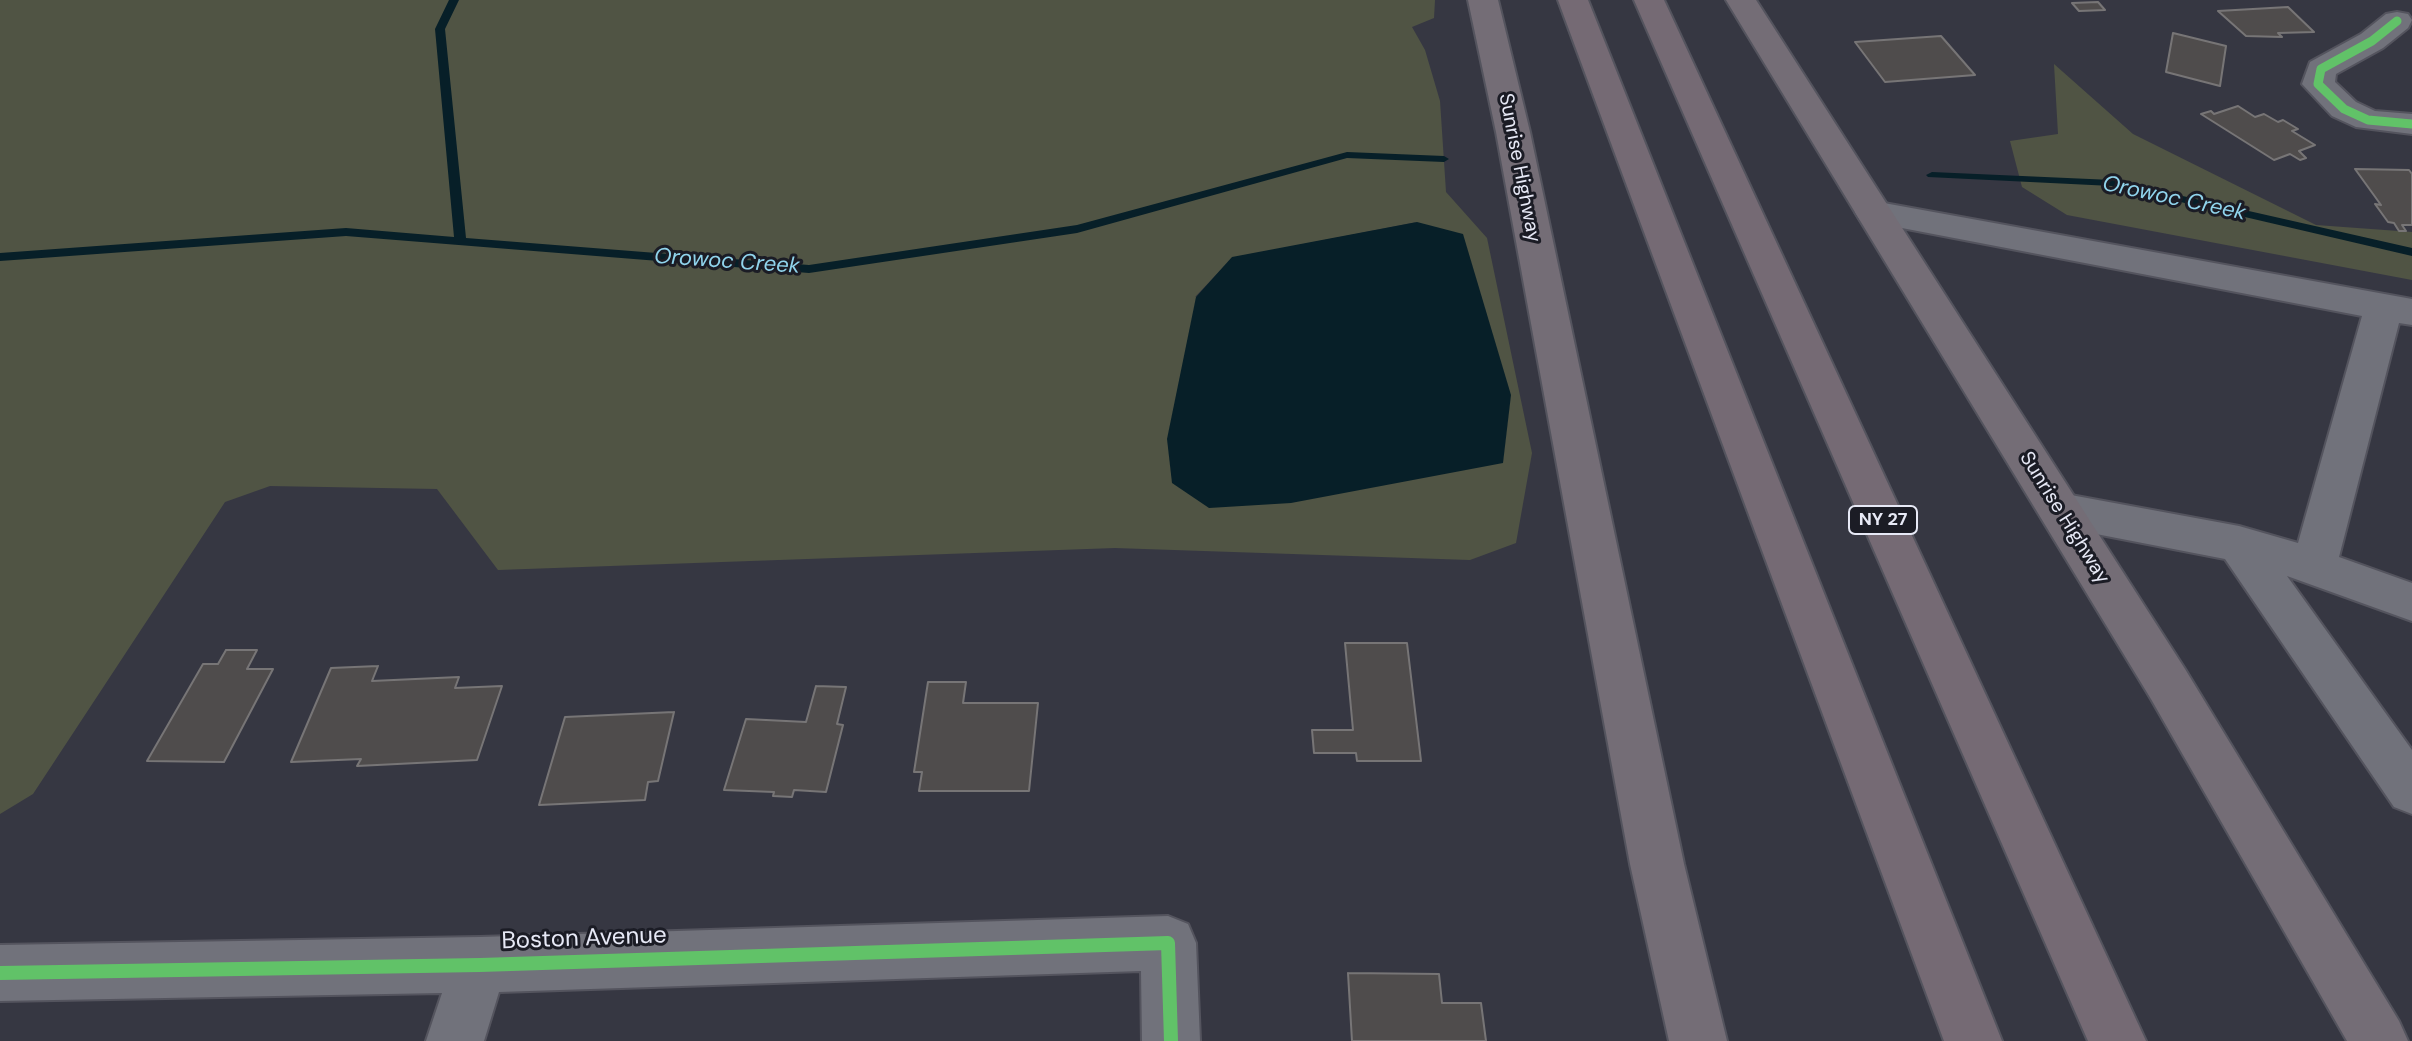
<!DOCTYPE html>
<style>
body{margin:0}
canvas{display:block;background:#363742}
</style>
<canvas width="2412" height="1041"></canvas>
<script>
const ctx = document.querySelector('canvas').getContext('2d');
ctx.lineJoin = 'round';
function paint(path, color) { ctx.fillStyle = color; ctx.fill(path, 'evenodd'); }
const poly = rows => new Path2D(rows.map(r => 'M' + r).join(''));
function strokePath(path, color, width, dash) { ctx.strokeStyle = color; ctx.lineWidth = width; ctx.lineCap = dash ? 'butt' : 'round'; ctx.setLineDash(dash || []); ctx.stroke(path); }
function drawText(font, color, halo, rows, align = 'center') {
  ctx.font = font + ' "DM Sans",sans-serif'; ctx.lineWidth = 6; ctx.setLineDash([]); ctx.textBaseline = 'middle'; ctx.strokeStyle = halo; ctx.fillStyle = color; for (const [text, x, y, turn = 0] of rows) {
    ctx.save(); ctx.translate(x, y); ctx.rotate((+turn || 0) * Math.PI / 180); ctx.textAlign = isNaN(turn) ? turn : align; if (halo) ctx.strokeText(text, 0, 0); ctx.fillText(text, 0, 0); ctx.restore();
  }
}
paint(poly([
 [0,0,1435,0,1434,18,1412,27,1425,50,1440,101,1446,192,1487,238,1532,453,1516,543,1470,560,1115,548,498,570,437,489,270,486,225,502,33,794,0,814],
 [1417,222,1195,297,1232,258],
 [2054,64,2133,134,2316,225,2412,232,2412,280,2067,215,2022,187,2010,141,2058,134]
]), '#505444');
paint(poly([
 [1417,222,1463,234,1511,395,1503,463,1291,503,1209,508,1172,483,1167,439,1196,297,1232,257]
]), '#071f28');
paint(poly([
 [449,0,459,0,445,29,466,238,809,265,1077,225,1347,152,1444,156,1449,159,1444,162,1347,158,1077,233,809,273,346,236,0,261,0,253,346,228,454,237,435,29,449,0],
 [1932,172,2112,180,2412,248,2412,256,2112,186,1928,177,1926,175,1932,172]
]), '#071f28');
const building = poly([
 [2098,2,2105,10,2079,11,2072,3,2098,2],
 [2288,7,2314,32,2278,33,2282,37,2246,36,2218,11,2288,7],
 [2173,33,2226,46,2220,86,2166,72,2173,33],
 [1941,36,1975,75,1885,82,1855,42,1941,36],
 [2238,106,2255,117,2264,114,2278,122,2283,120,2298,129,2292,131,2315,145,2299,151,2306,158,2300,160,2290,154,2274,160,2201,114,2211,111,2214,114,2238,106],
 [2355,169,2409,170,2412,174,2412,225,2402,225,2406,231,2399,231,2394,223,2388,222,2375,204,2381,205,2355,169],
 [1345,643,1407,643,1421,761,1357,761,1356,753,1314,753,1312,730,1353,730,1345,643],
 [226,650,257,650,247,669,273,669,224,762,147,761,203,664,218,664,226,650],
 [378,666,372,681,459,677,455,688,502,686,477,760,357,766,361,759,291,762,331,668,378,666],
 [928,682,966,682,963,703,1038,703,1029,791,919,791,922,772,914,772,928,682],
 [816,686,846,687,837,724,843,725,826,792,794,790,792,797,773,796,774,792,724,790,746,719,806,722,816,686],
 [674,712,658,781,648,782,645,800,539,805,565,717,674,712],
 [1348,973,1439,974,1442,1003,1481,1003,1486,1041,1352,1041,1348,973]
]);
paint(building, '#4f4c4c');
strokePath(building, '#777576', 2);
const minor = poly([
 [2397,12,2408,14,2412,20,2408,28,2383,48,2336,74,2335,82,2356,102,2375,111,2412,114,2412,134,2356,127,2332,116,2302,84,2310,62,2361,34,2386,14,2397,12],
 [1873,201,2412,299,2412,325,2399,323,2339,557,2412,583,2412,621,2287,576,2412,750,2412,814,2394,807,2225,559,2060,527,2045,522,2038,510,2045,498,2060,493,2239,526,2298,543,2362,316,1860,220,1855,212,1860,204,1873,201],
 [1168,916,1188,924,1196,943,1200,1041,1142,1041,1141,971,499,992,484,1041,426,1041,442,993,0,1001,0,945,480,937,1168,916]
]);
const major = poly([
 [1468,0,1498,0,1530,132,1684,864,1727,1041,1669,1041,1630,864,1496,132,1468,0],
 [1726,0,1756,0,2185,669,2399,1021,2408,1041,2347,1041,2151,699,1726,0]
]);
const highway = poly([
 [1558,0,1588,0,2002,1041,1944,1041,1558,0],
 [1634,0,1664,0,2146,1041,2088,1041,1634,0]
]);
strokePath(minor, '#54545e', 4);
strokePath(major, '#54545e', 4);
strokePath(highway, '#54545e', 4);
paint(minor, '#71727b');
paint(major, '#746d76');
paint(highway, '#756a74');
strokePath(poly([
 [2397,21,2372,41,2321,69,2318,84,2344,109,2368,120,2412,124]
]), '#61c268', 9);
strokePath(poly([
 [0,973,480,965,1168,943,1171,1041]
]), '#61c268', 14);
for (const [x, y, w] of [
 [1883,520,68]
]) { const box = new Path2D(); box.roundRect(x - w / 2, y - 14, w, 28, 6); ctx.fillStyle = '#1b1c25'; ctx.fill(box); strokePath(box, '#e7e9f6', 2); }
drawText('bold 18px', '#e7e9f6', null, [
 ["NY 27",1883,520]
]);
drawText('20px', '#e7e9f6', '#1b1c25', [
 ["Sunrise Highway",1519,168,79],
 ["Sunrise Highway",2064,518,58]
]);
drawText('italic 22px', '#90d4ec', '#1b1c25', [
 ["Orowoc Creek",2174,199,12],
 ["Orowoc Creek",727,262,4]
]);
drawText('24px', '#e7e9f6', '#1b1c25', [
 ["Boston Avenue",584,939,-2]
]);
</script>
